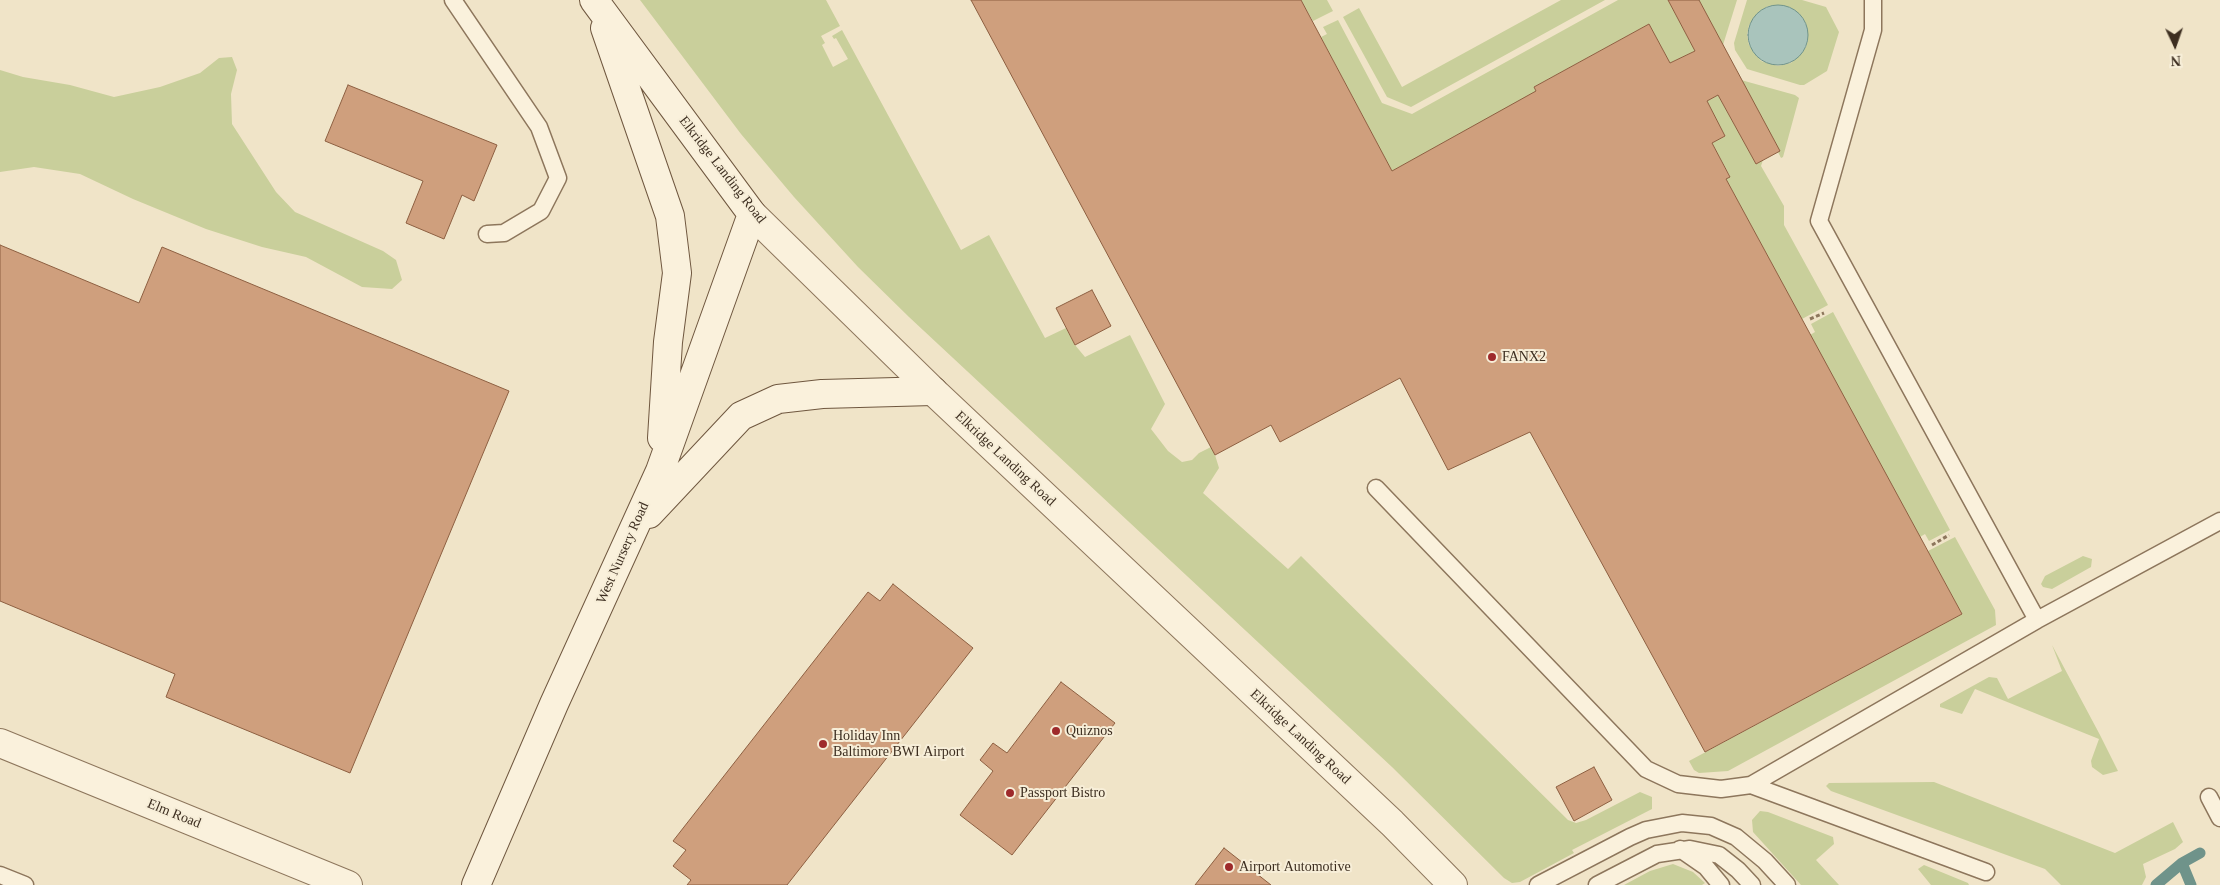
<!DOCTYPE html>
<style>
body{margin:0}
#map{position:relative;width:2220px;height:885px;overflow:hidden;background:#f0e4c8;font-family:"Times New Roman",serif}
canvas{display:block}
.north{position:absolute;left:2150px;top:20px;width:50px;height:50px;-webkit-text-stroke:4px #f7eed8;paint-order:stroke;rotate:177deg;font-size:14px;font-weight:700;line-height:20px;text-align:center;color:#3d2e20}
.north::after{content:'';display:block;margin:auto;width:18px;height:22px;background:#3d2e20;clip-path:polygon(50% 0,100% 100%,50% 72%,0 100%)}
</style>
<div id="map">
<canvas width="2220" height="885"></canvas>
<div class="north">N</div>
</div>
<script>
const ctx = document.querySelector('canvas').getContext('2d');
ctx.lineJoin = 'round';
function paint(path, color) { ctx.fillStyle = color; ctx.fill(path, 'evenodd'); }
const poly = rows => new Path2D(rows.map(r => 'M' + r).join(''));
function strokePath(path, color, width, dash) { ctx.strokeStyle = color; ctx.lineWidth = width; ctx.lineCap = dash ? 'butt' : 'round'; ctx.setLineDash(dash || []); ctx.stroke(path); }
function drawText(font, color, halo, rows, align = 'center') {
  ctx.font = font + ' "Times New Roman",serif'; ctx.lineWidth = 4; ctx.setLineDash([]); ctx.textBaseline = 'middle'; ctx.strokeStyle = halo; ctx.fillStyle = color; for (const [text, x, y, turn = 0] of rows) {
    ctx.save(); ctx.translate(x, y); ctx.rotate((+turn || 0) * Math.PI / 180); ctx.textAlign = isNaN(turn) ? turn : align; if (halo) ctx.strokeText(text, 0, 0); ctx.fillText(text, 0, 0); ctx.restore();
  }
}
paint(poly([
 [640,0,826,0,840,26,821,36,825,43,822,45,833,67,848,59,836,38,834,39,832,36,842,30,961,250,989,235,1045,338,1066,328,1075,345,1085,357,1130,335,1165,404,1151,429,1168,451,1182,462,1192,460,1199,453,1211,447,1215,455,1219,468,1203,493,1288,569,1301,556,1568,820,1576,823,1586,820,1640,792,1652,797,1652,809,1572,850,1574,853,1520,882,1512,883,1504,878,1392,767,909,317,858,267,794,197,741,134],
 [1301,0,1327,0,1333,11,1313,21],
 [1561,0,1605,0,1411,107,1387,97,1343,17,1359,8,1402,87],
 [1618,0,1668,0,1695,51,1670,63,1649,24,1534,87,1536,92,1392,171,1321,37,1327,34,1323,27,1338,20,1382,103,1412,114],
 [1699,0,1737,0,1723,45],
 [1747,0,1802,0,1826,7,1839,32,1827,71,1804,85,1800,85,1747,69,1735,50,1734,43],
 [1781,5,1791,8,1801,16,1806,24,1808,40,1806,47,1791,63,1778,66,1761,61,1749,45,1747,35,1749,25,1760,11,1768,6],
 [232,57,237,70,231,94,232,124,276,192,295,212,383,251,396,260,402,280,392,289,362,287,306,257,262,247,206,229,133,199,80,174,34,167,0,172,0,70,23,77,70,85,114,97,160,87,200,73,219,58],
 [1741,80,1795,95,1799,98,1783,157,1781,158,1778,152,1780,151],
 [1718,95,1756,164,1763,160,1761,166,1784,206,1784,225,1828,305,1802,319,1726,179,1730,176,1712,143,1725,136,1707,101],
 [1833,312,1950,530,1929,541,1925,534,1920,537,1810,335,1815,332,1811,324],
 [1955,537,1995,610,1996,625,1728,771,1699,773,1694,770,1689,761,1962,614,1928,551],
 [2083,556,2092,559,2091,567,2052,589,2043,587,2041,584,2045,576],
 [2052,645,2100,735,2118,771,2103,775,2092,767,2091,761,2099,739,1975,689,1962,714,1940,707,1940,704,1989,677,1997,678,2008,699,2062,671],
 [1934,782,2115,853,2173,822,2183,842,2175,849,2143,864,2146,877,2142,885,2061,885,2045,869,1831,791,1826,786,1829,783],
 [1760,811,1768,812,1833,837,1834,844,1816,860,1839,885,1801,885,1753,832,1752,820],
 [1673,864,1693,872,1705,883,1702,885,1624,885,1650,871],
 [1924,865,1968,883,1969,885,1931,885,1918,869]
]), '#c9cf9b');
const water = poly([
 '1748 35a30 30 0 1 1 60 0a30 30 0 1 1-60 0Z'
]);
paint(water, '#a9c4bc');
strokePath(water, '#6f938a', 1);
strokePath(poly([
 [2182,863,2191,885],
 [2156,885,2182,863,2200,853]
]), '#6f938a', 11);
const building = poly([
 [971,0,1301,0,1392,171,1536,91,1534,87,1649,24,1670,63,1695,51,1668,0,1699,0,1780,151,1756,164,1718,95,1707,101,1725,136,1712,143,1730,177,1726,179,1962,614,1705,752,1530,432,1448,470,1400,378,1280,442,1271,425,1215,455,971,0],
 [348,85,497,145,474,201,462,195,444,239,406,223,423,181,325,141,348,85],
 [0,245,139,303,162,247,509,391,350,773,166,697,175,674,0,601,0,245],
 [1092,290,1111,326,1075,345,1056,308,1092,290],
 [893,584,973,648,787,885,687,885,691,880,673,866,686,850,673,841,868,592,880,601,893,584],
 [1061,682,1115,723,1012,855,960,815,993,771,980,760,993,743,1007,753,1061,682],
 [1594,767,1612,800,1574,821,1556,787,1594,767],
 [1224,848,1271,885,1195,885,1224,848]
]);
paint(building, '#cf9f7d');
strokePath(building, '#8d5f41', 1);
const lane = poly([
 [453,0,539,127,558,178,541,211,504,233,487,234],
 [1873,0,1873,30,1819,221,2037,620],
 [1376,488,1646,769,1678,784,1721,789,1751,785,2037,620,2220,521],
 [1751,785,1986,872],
 [2209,797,2220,818],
 [1680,849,1706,867,1721,885],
 [0,875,25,885],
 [1538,885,1630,837,1646,830,1682,823,1711,826,1736,837,1765,861,1787,885],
 [1597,885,1657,854,1690,849,1719,855,1738,870,1752,885]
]);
const street = poly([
 [752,214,933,391,1392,823,1453,885],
 [0,743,348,885]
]);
const secondary = poly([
 [605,28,670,216,677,273,668,342,662,438],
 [649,514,741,416,778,399,822,394,933,391],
 [476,885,554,704,660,471,752,214,594,0]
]);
strokePath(lane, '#8d765c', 19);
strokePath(street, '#8d765c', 30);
strokePath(secondary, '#6f573f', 30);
strokePath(poly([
 [1810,319,1824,313],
 [1932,545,1949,535]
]), '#8d765c', 3, [4, 2.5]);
strokePath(lane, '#faf1dc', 16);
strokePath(street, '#faf1dc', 28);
strokePath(secondary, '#faf1dc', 28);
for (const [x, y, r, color] of [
 [1492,357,5,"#9e2a2b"],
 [1056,731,5,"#9e2a2b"],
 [823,744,5,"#9e2a2b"],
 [1010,793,5,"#9e2a2b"],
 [1229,867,5,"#9e2a2b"]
]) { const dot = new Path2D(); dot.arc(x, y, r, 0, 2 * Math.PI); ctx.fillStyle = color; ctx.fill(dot); strokePath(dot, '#f7eed8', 2); }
drawText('14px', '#3d2e20', '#f7eed8', [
 ["Elkridge Landing Road",722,170,52],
 ["Elkridge Landing Road",1005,459,43],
 ["West Nursery Road",623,553,-66],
 ["Elkridge Landing Road",1300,737,43],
 ["Elm Road",174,814,22]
]);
drawText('14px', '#3d2e20', '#f7eed8', [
 ["FANX2",1502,357],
 ["Quiznos",1066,731],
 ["Holiday Inn",833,736],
 ["Baltimore BWI Airport",833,752],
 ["Passport Bistro",1020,793],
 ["Airport Automotive",1239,867]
], 'left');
</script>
